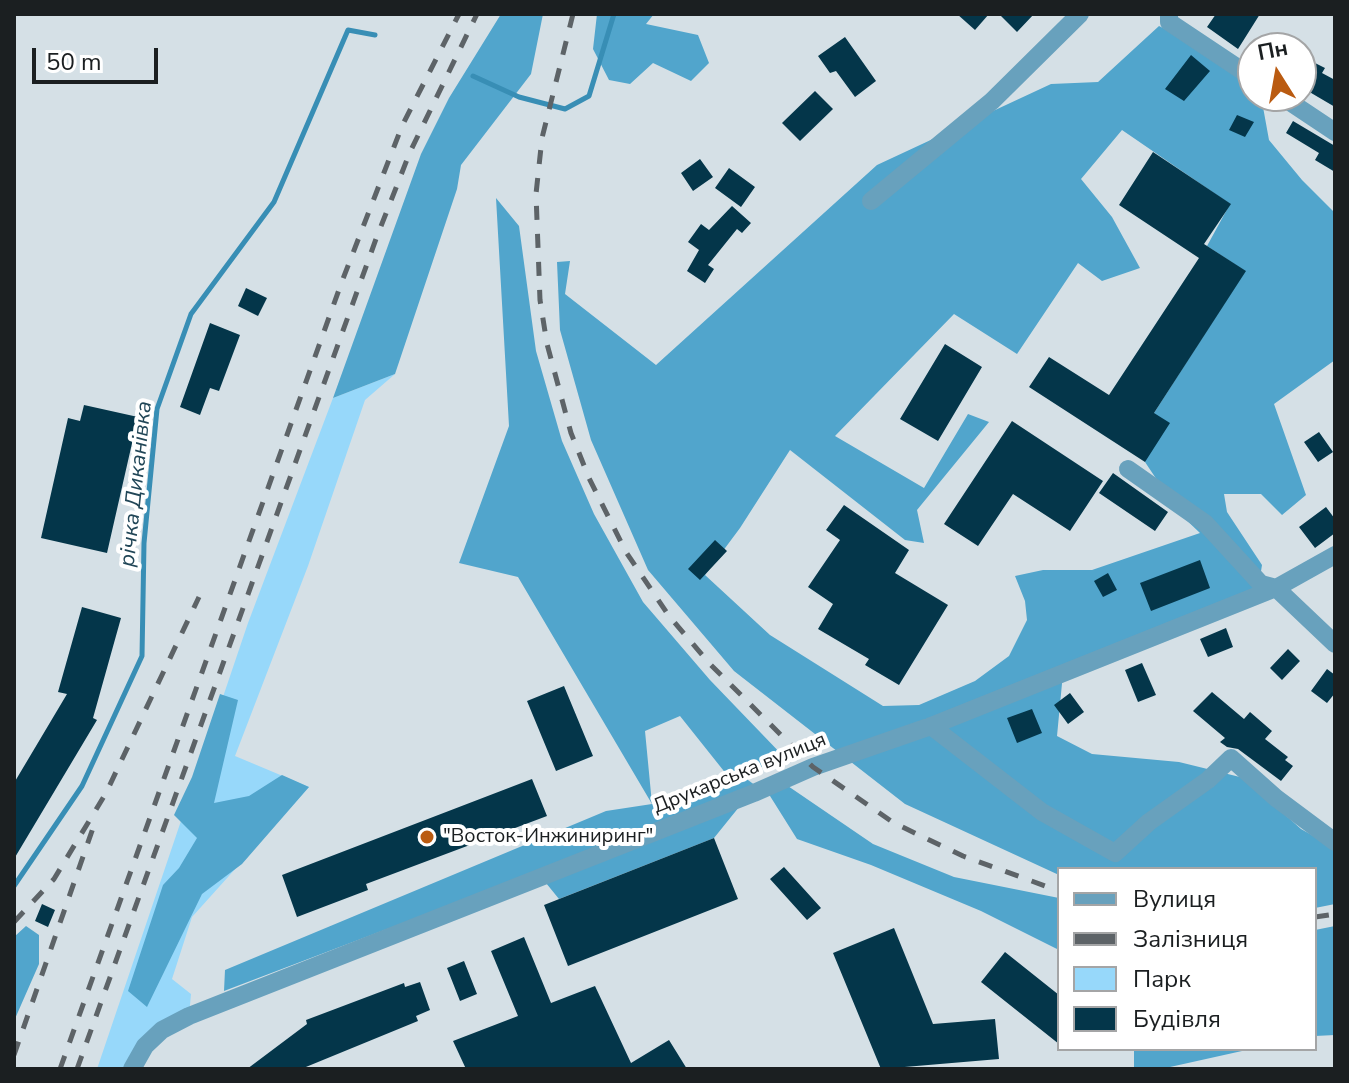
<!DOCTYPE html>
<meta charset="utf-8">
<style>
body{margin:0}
#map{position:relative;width:1349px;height:1083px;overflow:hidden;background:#d5e0e6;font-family:"Nunito Sans",sans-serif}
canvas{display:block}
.frame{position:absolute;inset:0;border:16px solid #1b1f21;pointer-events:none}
.legend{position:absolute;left:1057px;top:867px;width:260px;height:184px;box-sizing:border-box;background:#fff;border:2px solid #a4a5a6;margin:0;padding:10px 14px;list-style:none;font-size:24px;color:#1b1f21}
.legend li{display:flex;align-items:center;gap:16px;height:40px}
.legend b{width:40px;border:2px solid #a4a5a6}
.north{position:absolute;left:1237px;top:32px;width:80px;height:80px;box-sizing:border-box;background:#fff;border:2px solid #a4a5a6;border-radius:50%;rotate:349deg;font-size:22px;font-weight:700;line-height:32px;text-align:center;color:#1b1f21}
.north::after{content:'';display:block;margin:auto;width:28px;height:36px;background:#ba5b11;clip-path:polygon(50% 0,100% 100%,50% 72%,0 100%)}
.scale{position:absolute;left:32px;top:48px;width:126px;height:36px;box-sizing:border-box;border:4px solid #1b1f21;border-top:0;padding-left:10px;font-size:24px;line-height:28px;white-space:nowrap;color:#1b1f21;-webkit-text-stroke:6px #fff;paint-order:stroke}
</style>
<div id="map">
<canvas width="1349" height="1083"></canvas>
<div class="frame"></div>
<ul class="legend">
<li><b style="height:10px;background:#68a1bd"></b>Вулиця</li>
<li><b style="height:10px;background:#5d6367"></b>Залізниця</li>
<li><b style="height:22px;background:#97d8fa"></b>Парк</li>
<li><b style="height:22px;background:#04364a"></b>Будівля</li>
</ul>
<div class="north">Пн</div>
<div class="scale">50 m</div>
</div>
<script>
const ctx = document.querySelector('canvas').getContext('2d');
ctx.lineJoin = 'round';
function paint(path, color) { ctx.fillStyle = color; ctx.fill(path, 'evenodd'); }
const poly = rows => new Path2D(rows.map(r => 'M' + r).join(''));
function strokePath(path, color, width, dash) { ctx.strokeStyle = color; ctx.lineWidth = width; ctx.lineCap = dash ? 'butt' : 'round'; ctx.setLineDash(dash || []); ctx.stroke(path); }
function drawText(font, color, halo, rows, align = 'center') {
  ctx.font = font + ' "Nunito Sans",sans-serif'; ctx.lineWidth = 8; ctx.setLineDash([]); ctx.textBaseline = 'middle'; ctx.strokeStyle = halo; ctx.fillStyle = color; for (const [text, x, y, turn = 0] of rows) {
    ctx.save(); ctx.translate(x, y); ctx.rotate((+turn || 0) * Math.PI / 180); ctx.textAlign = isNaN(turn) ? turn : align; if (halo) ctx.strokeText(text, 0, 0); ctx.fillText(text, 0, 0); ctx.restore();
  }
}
paint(poly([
 [395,374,365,400,308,566,235,756,309,787,192,917,172,979,191,994,189,1016,131,1069,97,1069,248,623,333,398]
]), '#97d8fa');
paint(poly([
 [501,14,543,14,531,74,461,165,457,189,395,374,333,398,421,154,449,98],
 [597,14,654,14,646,24,698,35,709,63,691,81,653,63,630,84,609,80,593,49],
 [1159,26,1227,60,1263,107,1269,140,1302,180,1335,213,1335,360,1274,404,1306,495,1282,515,1261,494,1224,494,1227,512,1262,565,1257,596,1063,673,1057,736,1092,754,1179,762,1244,778,1301,829,1335,848,1335,904,1315,908,1315,869,1059,869,1059,875,905,804,734,671,648,570,591,440,560,330,557,262,570,261,565,294,656,365,877,165,1051,84,1098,82],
 [1122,130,1230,204,1207,246,1245,271,1154,413,1145,462,1179,513,1200,533,1092,570,1043,570,1015,576,1025,601,1027,620,1009,656,975,681,919,705,883,706,770,635,705,575,740,528,790,450,905,540,924,543,917,510,989,422,968,414,924,488,835,436,954,314,1017,354,1078,263,1102,281,1140,268,1112,217,1081,179],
 [496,198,519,226,536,351,562,441,594,514,643,602,710,680,786,759,740,774,756,786,714,838,559,899,537,872,224,991,225,970,606,811,652,804,518,577,459,563,509,426],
 [680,716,727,775,652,804,645,731],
 [220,694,238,700,214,803,249,796,282,775,309,787,242,864,202,894,147,1007,128,991,163,885,179,868,197,838,174,815,192,777],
 [785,784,873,844,954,877,1059,898,1059,950,981,911,871,865,797,839,765,788],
 [26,926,39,935,39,964,14,1021,14,937],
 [1335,926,1335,1035,1315,1036,1315,930],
 [1134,1049,1251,1049,1161,1069,1134,1069]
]), '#51a5cc');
strokePath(poly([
 [473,76,519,97,565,109,589,96,614,14],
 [14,886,82,786,142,656,144,543,157,409,191,314,274,202,348,30,375,35]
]), '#388eb5', 5);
paint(poly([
 [957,14,989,14,975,30],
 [999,14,1034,14,1017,32],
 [1216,14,1260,14,1238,49,1207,27],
 [845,37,876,81,855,97,836,71,830,73,818,56],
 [1191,55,1210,71,1184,101,1165,89],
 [1301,56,1325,68,1322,73,1335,80,1335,107,1301,87],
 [815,91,833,109,800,141,782,123],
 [1237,115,1254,122,1245,137,1229,130],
 [1293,121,1335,146,1335,172,1315,160,1319,153,1286,133],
 [1153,152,1231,204,1204,244,1246,271,1154,413,1170,423,1145,462,1029,387,1049,357,1109,395,1199,258,1119,205],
 [700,159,713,177,693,191,681,173],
 [729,168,755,187,741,207,715,188],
 [732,206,751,223,742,233,737,229,708,265,714,269,705,283,687,271,699,250,688,242,701,224,709,230],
 [246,288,267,298,258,316,238,306],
 [210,323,240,335,219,391,210,388,200,415,180,407],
 [945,344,982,367,938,441,900,419],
 [84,405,138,417,107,553,41,538,68,418,80,421],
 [1012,421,1103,481,1070,531,1013,494,978,546,944,524],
 [1319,432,1333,452,1318,462,1304,442],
 [1113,473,1168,512,1155,531,1099,493],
 [844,505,909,550,895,573,948,605,899,685,865,665,869,659,818,629,833,604,808,587,840,540,826,530],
 [1326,507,1335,519,1335,533,1315,548,1299,527],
 [715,540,727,551,700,580,688,569],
 [1200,560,1210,588,1151,611,1140,583],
 [1108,573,1117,590,1103,597,1094,581],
 [82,607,121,618,93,718,97,720,14,859,14,783,67,694,58,692],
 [1226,628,1233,647,1208,657,1200,639],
 [1288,649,1300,661,1282,680,1270,668],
 [1142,663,1156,695,1138,702,1125,670],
 [1327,669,1335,675,1335,693,1327,703,1311,691],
 [564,686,593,756,556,771,527,701],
 [1212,692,1244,719,1250,712,1272,731,1265,739,1288,757,1285,760,1293,766,1281,781,1238,749,1227,747,1220,742,1225,738,1193,711],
 [1070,693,1084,712,1068,724,1054,705],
 [1032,709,1042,733,1017,743,1007,718],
 [532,779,547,816,366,884,368,890,297,917,282,875],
 [714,838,738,899,568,966,544,905],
 [784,867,821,908,807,920,770,879],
 [42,904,55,910,48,927,35,921],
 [894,928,933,1024,995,1019,999,1059,881,1069,833,953],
 [524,937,551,1003,595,986,631,1063,669,1040,687,1069,466,1069,453,1041,518,1016,491,951],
 [1005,952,1059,995,1059,1044,981,982],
 [464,961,477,994,460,1001,447,968],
 [420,982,430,1010,416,1016,418,1021,301,1069,247,1069,307,1024,306,1020,404,983,405,987]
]), '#04364a');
strokePath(poly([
 [1169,14,1169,22,1253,78],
 [1281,96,1335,132],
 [871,201,992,101,1080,14],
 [1128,469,1205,523,1261,584,1276,588,1335,644],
 [931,726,1042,812,1115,853,1149,822,1208,780,1231,758,1276,798,1335,842],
 [132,1069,145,1046,162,1030,189,1016,754,793,813,767,931,726,1276,588,1335,555]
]), '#68a1bd', 18);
strokePath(poly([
 [573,14,542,138,536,194,540,300,547,344,571,433,589,478,626,552,669,616,710,664,813,767,894,823,963,856,1059,891],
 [1315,917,1335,914],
 [14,922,54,879,106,793,199,597],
 [14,1055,93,828],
 [60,1069,341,284,402,126,459,14],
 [77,1069,376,239,410,152,477,14]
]), '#5d6367', 5, [14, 14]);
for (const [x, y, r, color] of [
 [427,837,8,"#ba5b11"]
]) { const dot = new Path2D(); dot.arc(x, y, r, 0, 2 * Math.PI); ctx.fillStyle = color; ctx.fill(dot); strokePath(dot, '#fff', 3); }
drawText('20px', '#1b1f21', '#fff', [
 ["Друкарська вулиця",740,774,-22]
]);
drawText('20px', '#1b1f21', '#fff', [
 ["\"Восток-Инжиниринг\"",443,837]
], 'left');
drawText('italic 22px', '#214657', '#fff', [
 ["річка Диканівка",137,484,-84]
]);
</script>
